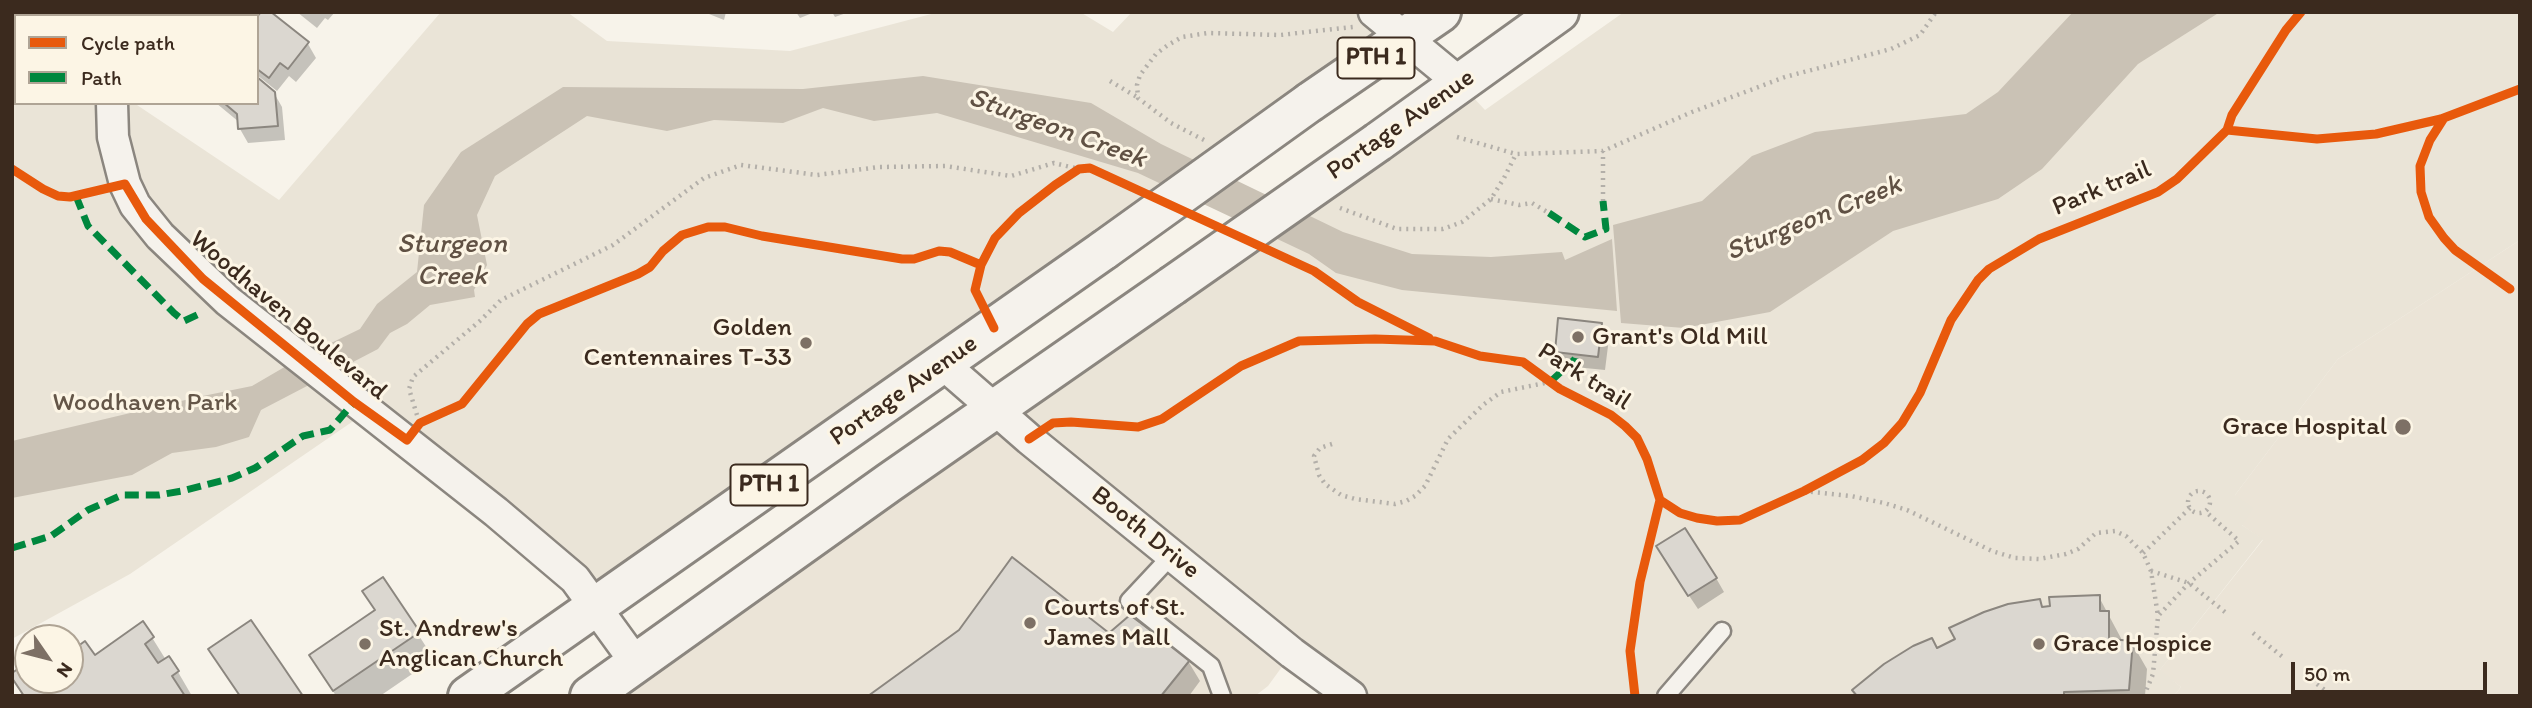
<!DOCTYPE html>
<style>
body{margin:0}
#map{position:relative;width:2532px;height:708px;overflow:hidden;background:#f7f3ea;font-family:Itim,sans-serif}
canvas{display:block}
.frame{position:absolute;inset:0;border:14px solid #3b2a1e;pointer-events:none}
.legend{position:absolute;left:14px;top:14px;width:245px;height:91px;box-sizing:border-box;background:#fcf5e5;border:2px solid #afa495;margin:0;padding:9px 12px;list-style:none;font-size:21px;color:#3b2a1e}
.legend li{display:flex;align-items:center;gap:14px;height:35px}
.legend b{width:35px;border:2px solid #afa495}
.north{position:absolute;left:14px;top:624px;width:70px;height:70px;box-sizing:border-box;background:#fcf5e5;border:2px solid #afa495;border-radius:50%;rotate:125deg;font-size:19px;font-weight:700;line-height:28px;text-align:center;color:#3b2a1e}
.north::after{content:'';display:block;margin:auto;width:24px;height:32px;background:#7d7065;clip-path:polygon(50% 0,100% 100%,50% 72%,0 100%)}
.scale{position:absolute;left:2291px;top:662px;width:196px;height:32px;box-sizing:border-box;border:4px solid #3b2a1e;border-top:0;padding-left:9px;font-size:21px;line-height:24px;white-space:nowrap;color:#3b2a1e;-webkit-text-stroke:5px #fcf5e5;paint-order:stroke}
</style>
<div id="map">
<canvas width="2532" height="708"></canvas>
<div class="frame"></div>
<ul class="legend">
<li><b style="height:9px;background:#e8590c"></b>Cycle path</li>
<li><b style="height:9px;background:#00873e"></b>Path</li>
</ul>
<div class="north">N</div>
<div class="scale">50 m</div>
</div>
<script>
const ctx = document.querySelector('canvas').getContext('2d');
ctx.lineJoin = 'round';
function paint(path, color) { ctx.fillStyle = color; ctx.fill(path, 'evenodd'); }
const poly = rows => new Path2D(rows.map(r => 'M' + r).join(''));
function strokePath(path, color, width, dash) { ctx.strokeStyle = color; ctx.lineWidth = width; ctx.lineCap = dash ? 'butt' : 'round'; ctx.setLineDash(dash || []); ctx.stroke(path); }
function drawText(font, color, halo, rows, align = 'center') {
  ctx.font = font + ' Itim,sans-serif'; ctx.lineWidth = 6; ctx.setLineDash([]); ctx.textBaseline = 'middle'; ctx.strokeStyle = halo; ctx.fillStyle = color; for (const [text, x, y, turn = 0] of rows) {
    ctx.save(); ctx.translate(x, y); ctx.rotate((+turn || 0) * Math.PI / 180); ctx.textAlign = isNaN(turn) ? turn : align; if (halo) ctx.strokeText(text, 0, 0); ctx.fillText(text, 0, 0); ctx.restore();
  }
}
paint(poly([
 [2520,240,2520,696,2174,696,2181,687,2159,671,2263,540,2242,525,2235,495,2338,359],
 [995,409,1292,653,1268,686,1255,696,590,696]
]), '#ebe4d7');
paint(poly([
 [441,12,567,12,607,41,790,51,939,12,1080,12,1113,32,1132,12,1374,12,1404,39,594,607,368,411,130,574,12,639,12,40,16,39,16,103,134,103,279,200],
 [1624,12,2520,12,2520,240,2338,359,2235,495,2253,508,2242,525,2263,539,2160,670,2181,687,2174,696,1351,696,995,409,1460,83,1485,110]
]), '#eae4d7');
paint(poly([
 [2073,12,2220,12,2138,64,2042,169,1998,199,1893,231,1770,312,1684,328,1621,323,1613,225,1702,201,1752,156,1815,132,1966,114,1998,92],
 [923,76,1091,103,1161,144,1343,232,1412,254,1491,257,1562,252,1565,260,1612,239,1617,311,1402,290,1336,273,1309,254,1138,173,937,113,874,121,823,108,783,123,714,120,667,131,587,116,495,176,477,215,487,265,474,290,475,297,430,305,407,324,390,333,378,349,261,410,249,437,216,447,172,453,132,475,12,498,12,441,198,397,252,386,300,358,360,329,377,304,417,272,424,205,461,152,563,87,803,89]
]), '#cac2b5');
paint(poly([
 [268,12,308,44,316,58,296,82,289,76,277,91,257,75,257,20],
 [297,12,335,12,328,20,325,18,317,28],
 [704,12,726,12,724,20],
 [796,12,815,12,800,18],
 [832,12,849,12,835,17],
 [274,93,282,107,285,140,248,143,240,129,239,122,216,103,257,103],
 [1600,324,1609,338,1605,370,1565,366,1557,352],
 [1666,561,1716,578,1724,592,1698,609],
 [383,580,434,659,380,696,336,696,311,656,376,612],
 [2099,597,2123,642,2132,643,2147,669,2145,696,1857,696,1937,650,2039,600,2044,609],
 [143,623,166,660,168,659,178,672,192,696,24,696,12,676,28,664,28,680,70,680,70,646,73,651,94,657],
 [1109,635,1188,661,1200,681,1189,696,871,696]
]), '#0003');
const building = poly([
 [261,12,271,12,309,42,288,69,280,63,269,78,257,69,257,17,261,12],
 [257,77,275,92,278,126,238,129,237,114,224,103,257,103,257,77],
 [1558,318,1602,323,1598,357,1555,352,1558,318],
 [1685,528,1717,578,1688,596,1656,546,1685,528],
 [1012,557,1109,633,1130,615,1190,660,1161,696,868,696,959,630,1012,557],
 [383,577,420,632,333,691,309,655,375,610,362,591,383,577],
 [2100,595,2100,611,2109,611,2109,639,2133,641,2129,690,2064,692,2064,696,1857,696,1852,690,1884,664,1913,646,1932,638,1937,648,1955,639,1949,628,1984,612,2008,604,2040,599,2042,607,2050,606,2049,597,2100,595],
 [251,620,282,665,303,696,240,696,208,649,251,620],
 [143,621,154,637,145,644,158,663,169,656,179,671,172,676,185,696,24,696,12,678,12,673,28,662,28,680,70,680,70,643,74,649,85,641,95,655,143,621]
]);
paint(building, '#dbd7d0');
strokePath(building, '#8b867f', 2);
const service = poly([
 [1172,555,1129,601,1211,666,1222,696],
 [1666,696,1722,631]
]);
const minor = poly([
 [1374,12,1460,83],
 [130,16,141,12],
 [112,103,113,137,125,184,135,205,160,236,228,301,496,512,575,579,636,663],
 [943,364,1029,439,1292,653,1351,696]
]);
const trunk = poly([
 [1310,102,1441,12],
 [1378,142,1559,12],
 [468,696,1104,250],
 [590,696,890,482,1172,286]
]);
strokePath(service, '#8b867f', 21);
strokePath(minor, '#8b867f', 35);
strokePath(trunk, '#8b867f', 44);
strokePath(poly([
 [1110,81,1137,97],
 [1457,137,1516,154,1603,151,1692,112,1785,77,1891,49,1920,35,1936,12],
 [1204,140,1171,123,1138,98,1137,85,1140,75,1156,54,1168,45,1182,37,1208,33,1280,35,1353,27],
 [1491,199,1519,205,1532,203,1549,213],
 [1603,201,1603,151],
 [1340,208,1397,229,1443,229,1462,222,1491,199,1504,178,1516,154],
 [417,415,409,389,413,377,481,320,501,300,613,245,704,178,741,165,817,175,879,167,945,166,1011,176,1054,163,1079,169],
 [1332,444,1320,448,1314,456,1319,475,1325,484,1341,495,1355,499,1395,504,1406,501,1415,496,1425,486,1448,439,1483,405,1501,392,1550,382],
 [1804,491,1851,496,1884,503,1907,510,1992,551,2015,558,2039,559,2066,554,2078,549,2096,533,2115,531,2126,536,2143,553,2151,571,2158,616],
 '2188 502a11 11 0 1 1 22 0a11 11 0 1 1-22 0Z',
 [2143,553,2190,508],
 [2151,571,2189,583,2225,612],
 [2253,633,2284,658],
 [2317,684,2332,696],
 [2144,696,2153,674,2158,616,2189,583,2239,541,2205,511]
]), '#b3afa9', 4.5, [2, 5]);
strokePath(service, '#f5f2ec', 16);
strokePath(minor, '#f5f2ec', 30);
strokePath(trunk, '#f5f2ec', 38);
const trunkBridge = poly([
 [1104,250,1310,102],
 [1172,286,1378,142]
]);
strokePath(trunkBridge, '#8b867f', 44, []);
strokePath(trunkBridge, '#f5f2ec', 38);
strokePath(poly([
 [76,196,88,226,174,313,184,321,199,314],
 [1549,213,1585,237,1606,229,1603,201],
 [1550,382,1575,359,1576,354],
 [12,548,51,536,88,510,122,495,159,495,182,491,232,478,255,468,303,436,330,430,354,402]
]), '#00873e', 7, [14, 7]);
strokePath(poly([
 [2444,118,2430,140,2420,166,2421,192,2429,217,2444,238,2455,250,2510,289],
 [2227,130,2317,139,2376,134,2441,119,2520,89],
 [12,169,43,189,58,196,70,197,125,184,146,219,203,279,354,402,407,440,420,423,462,404,527,324,539,314,638,274,650,267,663,251,682,235,708,227,725,227,762,236,902,259,914,259,939,251,950,252,981,265],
 [994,328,975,290,981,265,995,238,1019,213,1055,185,1079,169,1090,168,1314,271,1358,302,1429,338],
 [1029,439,1053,423,1071,422,1138,427,1162,419,1241,366,1299,341,1375,339,1435,341,1480,356,1523,362,1560,389,1611,415,1625,426,1637,438,1647,459,1660,500,1680,513,1697,518,1717,521,1740,520,1804,491,1862,460,1884,443,1902,423,1920,393,1951,320,1978,280,1989,269,2039,239,2158,192,2177,179,2227,130,2232,115,2286,30,2301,12],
 [1635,696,1630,651,1640,582,1660,500]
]), '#e8590c', 9);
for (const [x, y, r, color] of [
 [1578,337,7,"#7d7065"],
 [806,343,7,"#7d7065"],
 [2403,427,9,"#7d7065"],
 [1030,623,7,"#7d7065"],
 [365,644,7,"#7d7065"],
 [2039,644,7,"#7d7065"]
]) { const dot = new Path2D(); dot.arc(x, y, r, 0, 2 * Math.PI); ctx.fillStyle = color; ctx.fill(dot); strokePath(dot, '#fcf5e5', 2.5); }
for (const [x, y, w] of [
 [1376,58,77],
 [769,485,77]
]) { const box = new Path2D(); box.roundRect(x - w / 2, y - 20.5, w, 41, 5); ctx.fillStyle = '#fcf5e5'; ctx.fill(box); strokePath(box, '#3b2a1e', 2); }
drawText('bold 24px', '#3b2a1e', null, [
 ["PTH 1",1376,58],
 ["PTH 1",769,485]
]);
drawText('26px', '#3b2a1e', '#fcf5e5', [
 ["Portage Avenue",1401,125,-35],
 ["Park trail",2102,189,-23],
 ["Woodhaven Boulevard",288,316,40],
 ["Park trail",1584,377,32],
 ["Portage Avenue",904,391,-35],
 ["Booth Drive",1145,533,39]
]);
drawText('26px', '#3b2a1e', '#fcf5e5', [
 ["Golden",792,328,"right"],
 ["Centennaires T-33",792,358,"right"],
 ["Grant's Old Mill",1592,337],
 ["Grace Hospital",2387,427,"right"],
 ["Courts of St.",1044,608],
 ["James Mall",1044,638],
 ["St. Andrew's",379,629],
 ["Anglican Church",379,659],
 ["Grace Hospice",2053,644]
], 'left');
drawText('26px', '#645648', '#fcf5e5', [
 ["Woodhaven Park",145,403]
]);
drawText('italic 28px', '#605144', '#fcf5e5', [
 ["Sturgeon Creek",1057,129,20],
 ["Sturgeon Creek",1814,219,-22],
 ["Sturgeon",452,245],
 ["Creek",452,277]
]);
</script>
